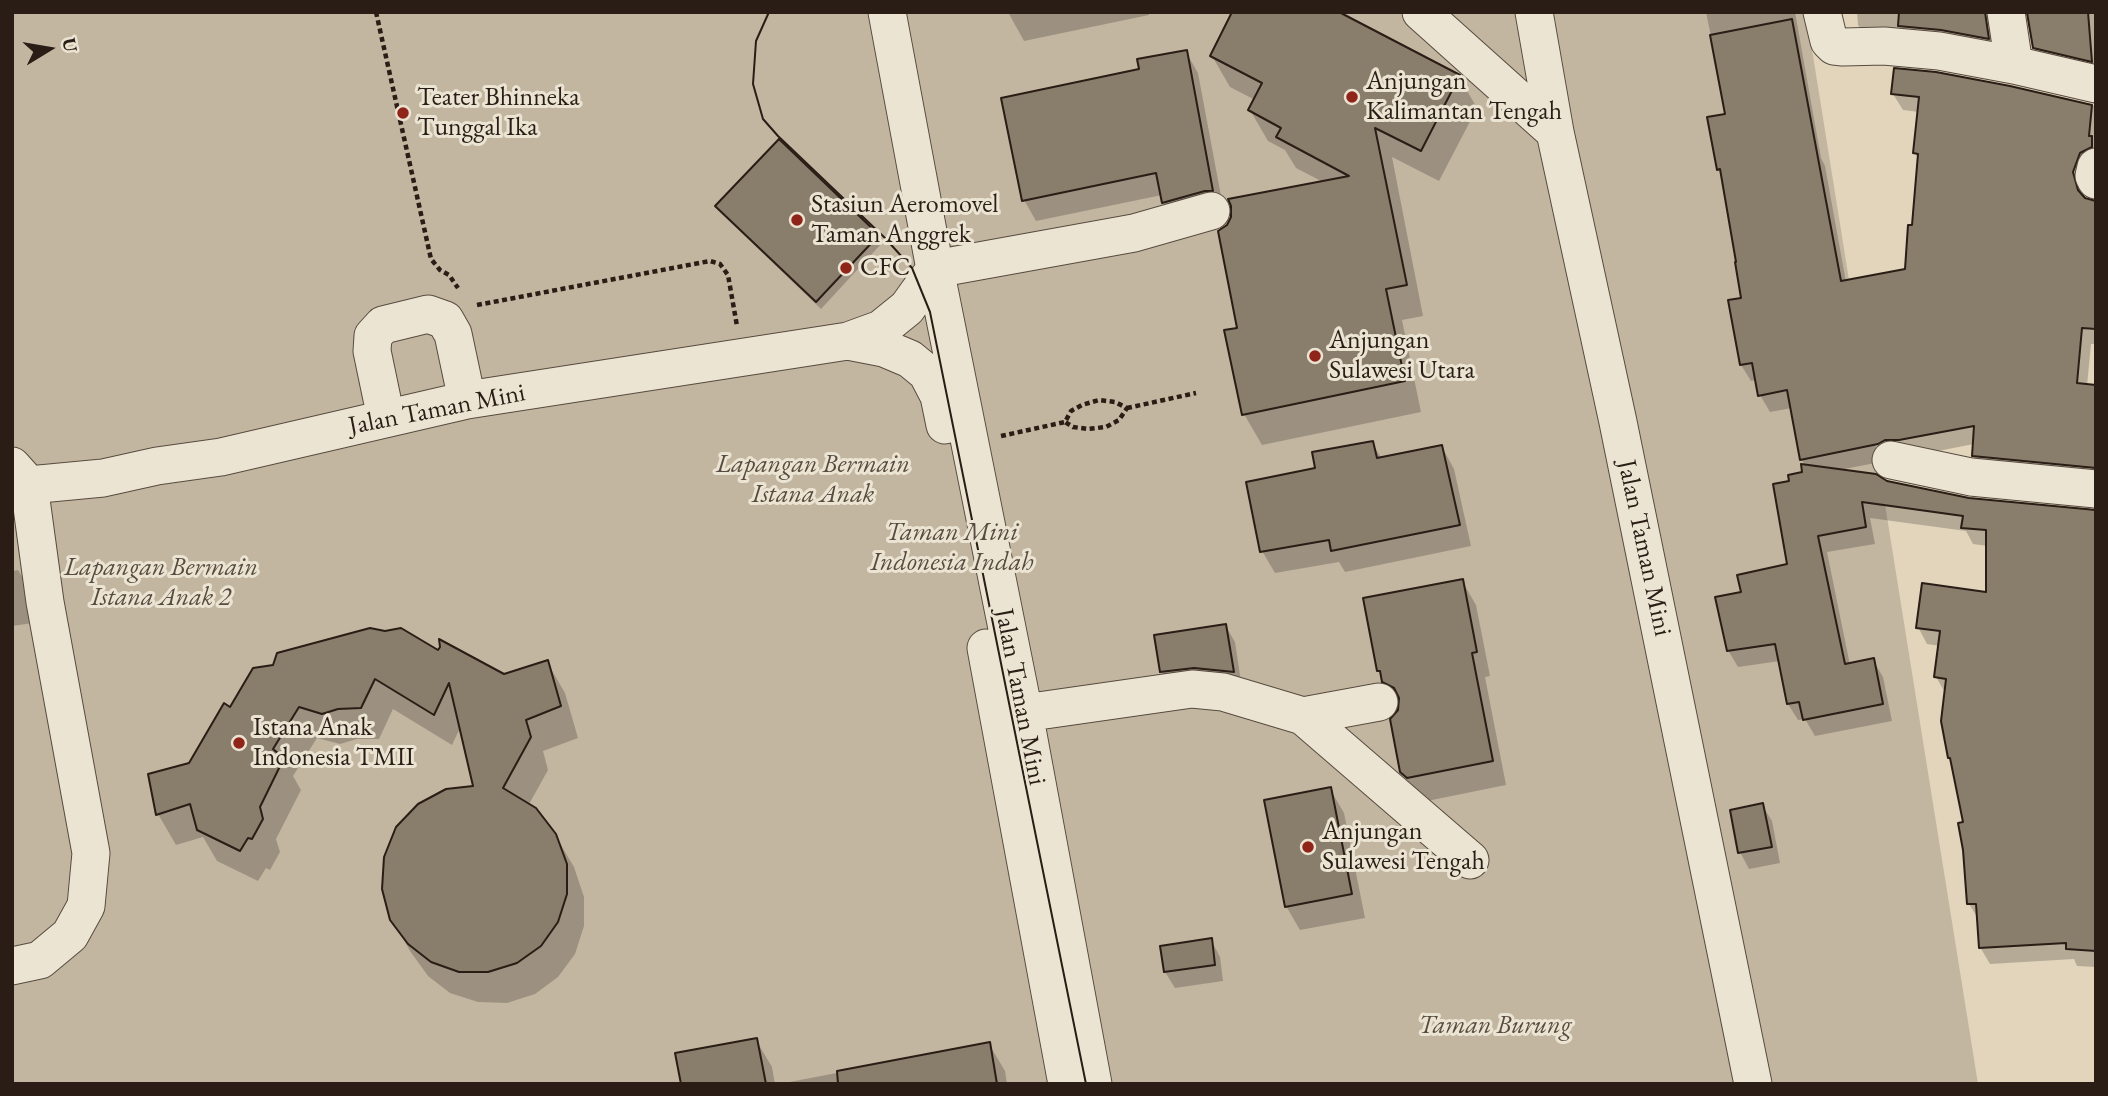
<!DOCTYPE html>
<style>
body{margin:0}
#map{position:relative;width:2108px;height:1096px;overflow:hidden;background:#e2d5bc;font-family:"EB Garamond",serif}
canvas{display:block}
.frame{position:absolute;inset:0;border:14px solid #291d15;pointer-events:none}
.north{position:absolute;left:14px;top:14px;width:70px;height:70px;-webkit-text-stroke:5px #ece4d3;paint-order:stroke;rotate:79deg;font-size:19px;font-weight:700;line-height:28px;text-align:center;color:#291d15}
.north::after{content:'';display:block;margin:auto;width:24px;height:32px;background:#291d15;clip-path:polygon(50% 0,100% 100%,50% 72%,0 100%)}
</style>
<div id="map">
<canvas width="2108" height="1096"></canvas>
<div class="frame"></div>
<div class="north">U</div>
</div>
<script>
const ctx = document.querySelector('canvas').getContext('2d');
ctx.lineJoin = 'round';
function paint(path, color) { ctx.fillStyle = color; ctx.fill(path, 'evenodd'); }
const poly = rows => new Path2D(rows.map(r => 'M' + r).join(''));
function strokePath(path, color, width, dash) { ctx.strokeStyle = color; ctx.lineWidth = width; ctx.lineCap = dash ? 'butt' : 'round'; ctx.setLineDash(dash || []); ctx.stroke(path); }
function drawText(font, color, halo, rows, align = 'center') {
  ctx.font = font + ' "EB Garamond",serif'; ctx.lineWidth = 6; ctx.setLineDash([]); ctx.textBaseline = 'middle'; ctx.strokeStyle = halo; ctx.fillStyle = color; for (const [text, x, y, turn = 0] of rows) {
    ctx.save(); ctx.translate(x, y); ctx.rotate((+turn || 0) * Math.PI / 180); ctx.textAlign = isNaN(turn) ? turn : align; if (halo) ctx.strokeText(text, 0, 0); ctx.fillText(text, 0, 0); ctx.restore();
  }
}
paint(poly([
 [12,12,1806,12,1978,1084,12,1084]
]), '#c3b6a0');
paint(poly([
 [1008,12,1148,12,1149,15,1024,41],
 [1706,12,1795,12,1821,158,1825,166,1846,282,1907,271,1919,160,1915,152,1919,112,1903,110,1893,94,2096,106,2096,166,2082,190,2083,198,2096,203,2096,344,2091,344,2087,386,2096,387,2096,483,1983,472,1973,455,1974,444,1839,470,1969,500,2096,511,2096,967,2077,966,2074,959,1990,964,1980,947,1979,920,1969,904,1965,823,1954,765,1950,758,1946,694,1936,677,1940,646,1927,644,1918,627,1988,594,1988,546,1973,544,1966,531,1870,518,1875,544,1827,552,1850,665,1873,660,1883,677,1892,721,1815,736,1805,719,1798,720,1788,704,1780,661,1738,667,1728,650,1743,593,1789,566,1791,482,1804,474,1806,466,1801,459,1792,408,1770,412,1760,395,1757,380,1751,381,1741,365,1743,299,1723,177,1719,169,1727,115],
 [1857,12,2002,12,1997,55,1867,42,1858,25],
 [2029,12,2096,12,2096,76,2044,64,2034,47],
 [1186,52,1198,73,1224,212,1176,224,1164,203,1162,195,1036,221,1024,200],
 [1212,56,1459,77,1477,108,1439,181,1392,157,1423,316,1402,320,1421,412,1262,445,1244,414,1239,329,1323,182,1296,168,1285,150,1268,141,1250,110,1255,100,1230,87],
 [717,207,878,236,882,243,821,309,722,214],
 [1372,443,1382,459,1442,447,1454,469,1471,546,1345,572,1339,562,1275,573,1262,551,1317,469],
 [18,570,28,586,33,623,12,626,12,571],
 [1462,581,1476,605,1490,676,1485,677,1506,785,1422,802,1416,796,1402,771,1400,707,1379,671],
 [1225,625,1235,642,1242,688,1171,688,1162,672],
 [439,652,504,676,547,662,565,693,578,738,543,751,548,770,528,806,555,835,574,867,584,897,584,926,575,954,558,977,535,994,507,1003,478,1002,450,993,428,976,410,951,392,919,475,787,461,726,452,745,393,709,379,739,357,739,340,744,317,738,293,776,301,790,276,839,280,852,270,870,266,868,258,881,217,861,203,837,176,845,158,814,190,764,230,709],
 [1330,789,1344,813,1365,918,1300,930,1286,906],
 [1762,805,1772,821,1780,863,1749,869,1740,852],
 [1211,940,1220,957,1223,981,1175,988,1165,972],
 [756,1040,772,1067,775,1084,683,1084],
 [989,1044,1005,1071,1007,1084,779,1084]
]), '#0003');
const building = poly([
 [1232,12,1339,12,1460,75,1421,151,1375,128,1407,285,1386,289,1405,381,1242,415,1224,330,1237,328,1218,231,1227,225,1231,217,1231,206,1228,199,1349,176,1276,137,1281,128,1248,110,1262,83,1210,56,1232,12],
 [1899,12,1985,12,1989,39,1941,30,1898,26,1899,12],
 [2088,12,2092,62,2033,48,2027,13,2088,12],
 [1792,19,1841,281,1905,269,1908,225,1912,225,1918,154,1913,153,1919,97,1891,94,1894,68,1936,72,2010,86,2092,105,2089,136,2092,136,2092,147,2080,153,2073,172,2078,190,2085,198,2096,201,2096,329,2082,328,2077,383,2096,385,2096,468,1972,456,1974,426,1899,440,1885,440,1878,444,1800,460,1787,390,1758,396,1752,363,1740,365,1728,300,1741,298,1735,262,1736,262,1720,169,1717,170,1707,117,1725,114,1710,35,1792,19],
 [1187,50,1213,191,1205,191,1162,203,1156,173,1022,201,1001,98,1139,69,1137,59,1187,50],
 [779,139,879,235,816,302,715,206,779,139],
 [1373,441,1377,458,1442,445,1460,525,1331,551,1329,540,1260,552,1246,482,1315,468,1312,452,1373,441],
 [1801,464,1876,474,1887,481,1969,498,2096,510,2096,951,2066,949,2066,943,1979,948,1976,904,1967,904,1963,850,1958,823,1963,822,1950,758,1948,758,1941,721,1946,679,1934,677,1940,631,1916,628,1922,583,1986,592,1986,530,1961,528,1963,516,1862,502,1866,527,1818,536,1845,664,1874,658,1883,704,1803,720,1799,702,1787,704,1775,644,1727,651,1715,597,1741,592,1737,575,1787,564,1773,484,1789,481,1788,475,1802,472,1801,464],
 [1463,579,1477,652,1472,653,1493,761,1407,778,1400,772,1390,719,1398,710,1399,698,1394,688,1382,682,1380,671,1377,671,1363,598,1463,579],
 [1226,624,1234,672,1194,668,1160,672,1154,635,1226,624],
 [370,628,385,631,401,628,438,650,440,647,439,639,504,674,548,660,561,706,526,720,531,737,503,788,536,808,556,834,567,864,567,894,558,922,541,946,517,963,488,972,459,972,431,962,408,944,390,920,382,889,384,857,396,827,418,804,446,789,473,786,449,683,434,715,375,679,361,708,338,709,322,714,299,707,273,749,284,758,260,807,263,819,252,839,248,838,240,851,197,830,190,804,156,815,148,774,189,763,224,703,230,707,253,668,273,665,277,653,370,628],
 [1331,787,1352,894,1285,907,1264,800,1331,787],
 [1763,803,1772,847,1738,853,1730,810,1763,803],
 [1212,938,1215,965,1164,972,1160,946,1212,938],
 [757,1038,766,1084,681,1084,675,1053,757,1038],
 [990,1042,997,1084,838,1084,837,1071,990,1042]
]);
paint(building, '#897d6c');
strokePath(building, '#291d15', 2);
const minor = poly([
 [887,12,935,269,1024,713,1093,1084],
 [1421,12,1555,132],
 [1534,12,1555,132,1618,422,1753,1084],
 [1822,12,1829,41,1834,46,1843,47,1884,46,1939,51,2014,65,2096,84],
 [2006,12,2014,65],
 [2096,167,2094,176,2096,180],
 [935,269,1134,233,1211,211],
 [848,341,884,348,910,359,927,373,939,396,945,425],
 [386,418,372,351,373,336,383,325,428,314,445,320,453,334,467,400],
 [1891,460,1971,477,2096,489],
 [12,466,29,485,103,478,157,466,221,457,467,400,848,341,881,329,907,308,935,269],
 [986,648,1067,1084],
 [1024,713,1192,689,1223,692,1303,716,1470,860],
 [1303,716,1379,702],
 [12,966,40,960,70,935,86,906,91,853,45,602,29,485]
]);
strokePath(minor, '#574b3f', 39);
strokePath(poly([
 [376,12,431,259,440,270,449,275,458,288],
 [477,305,710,261,720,264,728,275,737,326],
 [1127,408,1196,393],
 [1001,436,1065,422,1071,411,1082,405,1099,400,1115,402,1127,408,1119,420,1106,427,1088,429,1073,427,1065,422]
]), '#291d15', 4.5, [5, 3.5]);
strokePath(minor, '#ece4d3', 37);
strokePath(poly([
 [769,12,756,41,753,84,763,119,778,136,885,238,912,268,930,312,1086,1084]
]), '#291d15', 2);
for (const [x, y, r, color] of [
 [1352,97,7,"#8f2418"],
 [403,113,7,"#8f2418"],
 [797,220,7,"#8f2418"],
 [846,268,7,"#8f2418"],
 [1315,356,7,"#8f2418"],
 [239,743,7,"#8f2418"],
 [1308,847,7,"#8f2418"]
]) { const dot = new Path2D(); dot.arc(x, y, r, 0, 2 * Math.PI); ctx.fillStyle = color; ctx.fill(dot); strokePath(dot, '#ece4d3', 2.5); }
drawText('26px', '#291d15', '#ece4d3', [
 ["Anjungan",1366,82],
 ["Kalimantan Tengah",1366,112],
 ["Teater Bhinneka",417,98],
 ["Tunggal Ika",417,128],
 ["Stasiun Aeromovel",811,205],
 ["Taman Anggrek",811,235],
 ["CFC",860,268],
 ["Anjungan",1329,341],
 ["Sulawesi Utara",1329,371],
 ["Istana Anak",253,728],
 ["Indonesia TMII",253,758],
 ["Anjungan",1322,832],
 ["Sulawesi Tengah",1322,862]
], 'left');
drawText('26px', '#291d15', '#ece4d3', [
 ["Jalan Taman Mini",437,410,-11],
 ["Jalan Taman Mini",1644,548,78],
 ["Jalan Taman Mini",1020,697,79]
]);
drawText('italic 26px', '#574b3f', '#ece4d3', [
 ["Lapangan Bermain",813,465],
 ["Istana Anak",813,495],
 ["Taman Mini",952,533],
 ["Indonesia Indah",952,563],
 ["Lapangan Bermain",161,568],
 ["Istana Anak 2",161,598],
 ["Taman Burung",1495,1026]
]);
</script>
